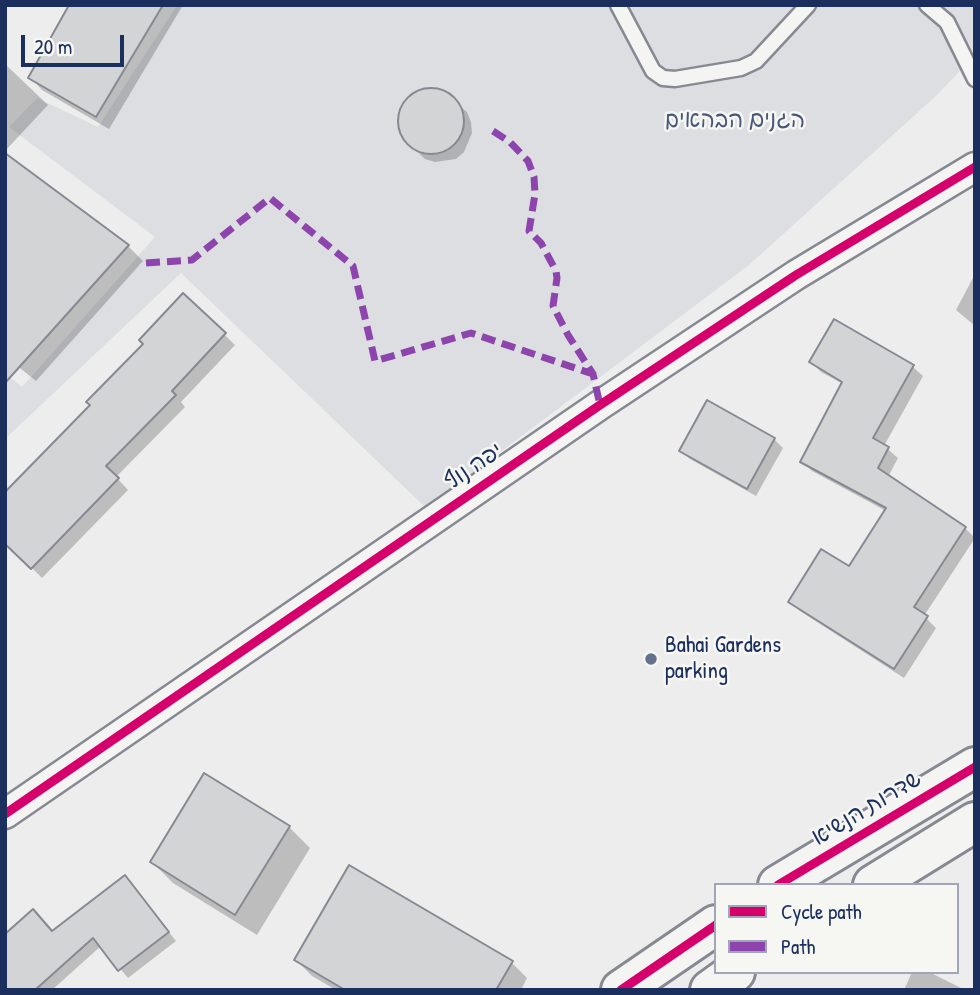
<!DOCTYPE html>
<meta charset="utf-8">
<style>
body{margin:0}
#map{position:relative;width:980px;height:995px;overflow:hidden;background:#ededed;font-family:"Patrick Hand",sans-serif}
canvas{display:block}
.frame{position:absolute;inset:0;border:7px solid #1b2f5e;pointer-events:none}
.legend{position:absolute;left:714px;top:883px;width:245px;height:91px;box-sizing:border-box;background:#f6f6f2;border:2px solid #9ea6b7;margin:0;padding:9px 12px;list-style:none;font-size:21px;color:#1b2f5e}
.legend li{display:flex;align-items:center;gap:14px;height:35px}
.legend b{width:35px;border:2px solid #9ea6b7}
.scale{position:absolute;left:21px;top:35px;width:103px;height:32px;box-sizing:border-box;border:4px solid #1b2f5e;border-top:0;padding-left:9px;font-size:21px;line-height:24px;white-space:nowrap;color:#1b2f5e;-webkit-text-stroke:5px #f6f6f2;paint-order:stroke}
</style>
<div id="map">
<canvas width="980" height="995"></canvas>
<div class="frame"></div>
<ul class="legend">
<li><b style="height:9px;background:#d6006c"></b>Cycle path</li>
<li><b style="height:9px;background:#8e44ad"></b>Path</li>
</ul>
<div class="scale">20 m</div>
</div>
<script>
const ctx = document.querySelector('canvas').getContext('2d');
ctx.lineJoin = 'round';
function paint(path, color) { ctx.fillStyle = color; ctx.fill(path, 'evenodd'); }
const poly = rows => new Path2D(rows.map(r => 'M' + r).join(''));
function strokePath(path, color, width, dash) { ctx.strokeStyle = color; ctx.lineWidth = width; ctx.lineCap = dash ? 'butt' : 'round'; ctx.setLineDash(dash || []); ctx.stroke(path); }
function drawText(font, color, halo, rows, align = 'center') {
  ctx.font = font + ' "Patrick Hand","Playpen Sans Hebrew",sans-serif'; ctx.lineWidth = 5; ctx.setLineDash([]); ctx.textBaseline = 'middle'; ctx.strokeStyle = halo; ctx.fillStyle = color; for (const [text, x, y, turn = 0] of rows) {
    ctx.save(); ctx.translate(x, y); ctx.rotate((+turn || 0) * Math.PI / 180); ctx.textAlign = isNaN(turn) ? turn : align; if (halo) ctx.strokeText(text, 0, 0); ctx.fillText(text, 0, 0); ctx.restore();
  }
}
paint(poly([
 [177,5,975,5,975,55,936,96,749,265,426,508,181,273,5,439,5,373,22,387,155,237,9,127,37,98,98,127]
]), '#dcdee1');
paint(poly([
 [71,5,183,5,109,129,42,90,30,77],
 [5,64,48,105,5,151],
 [440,90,467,112,471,122,472,133,464,152,456,159,435,162,425,159,408,143,402,134,400,113,404,104,420,91],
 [128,246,143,261,36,381,5,356],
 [975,274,975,326,956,310],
 [183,295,235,345,181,402,185,407,116,477,128,490,42,578,5,541,92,405,145,344],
 [811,362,913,367,923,376,884,446,898,458,888,477,965,528,975,538,924,616,936,628,904,678,800,611,790,602,849,569,886,511,812,471,802,461,843,384,821,372],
 [707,402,774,439,783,448,756,496,690,459,681,451],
 [289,827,310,848,257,935,173,883,152,862],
 [125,877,176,941,128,978,101,946,52,990,5,990,53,933],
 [296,960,511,962,527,978,521,990,336,990,312,976],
 [912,972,929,972,965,990,904,990]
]), '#0003');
const building = poly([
 [69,5,163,5,96,117,28,78,69,5],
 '398 121a33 33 0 1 1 66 0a33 33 0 1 1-66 0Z',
 [5,153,129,245,5,383,5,153],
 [183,293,226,333,172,391,176,395,106,466,119,478,31,569,5,544,5,492,90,405,86,402,143,344,139,340,183,293],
 [834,319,914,365,873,438,889,447,878,468,966,527,914,607,928,616,894,669,788,602,821,549,849,566,886,508,800,462,842,382,809,362,834,319],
 [707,400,775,438,747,489,679,451,707,400],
 [204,773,290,826,235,915,150,862,204,773],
 [349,865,513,961,496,990,345,990,294,960,349,865],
 [125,875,169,932,118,971,93,938,35,990,5,990,5,934,33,909,52,931,125,875]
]);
paint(building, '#d3d4d6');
strokePath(building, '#868992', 2);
const lane = poly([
 [618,5,653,71,663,78,675,79,741,68,756,61,808,5],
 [927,5,947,22,975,79]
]);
const street = poly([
 [5,814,600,405,796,275,975,167]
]);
const secondary = poly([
 [778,885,975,767],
 [873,885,975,822],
 [621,990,716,925],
 [710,990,735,972]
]);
strokePath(lane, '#868992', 19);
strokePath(street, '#868992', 33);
strokePath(secondary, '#868992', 44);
strokePath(lane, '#f4f4f2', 14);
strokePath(street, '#f4f4f2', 28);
strokePath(secondary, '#f4f4f2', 38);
strokePath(poly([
 [493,131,510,142,528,161,534,177,535,194,529,231,541,243,556,271,557,278,553,306,568,335,593,374,600,405],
 [146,263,192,260,270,198,353,266,375,361,471,333,593,374]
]), '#8e44ad', 7, [14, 7]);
strokePath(poly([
 [5,814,600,405,796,275,975,167],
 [778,885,975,767],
 [621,990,716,925]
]), '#d6006c', 9);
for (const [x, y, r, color] of [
 [651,659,7,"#647290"]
]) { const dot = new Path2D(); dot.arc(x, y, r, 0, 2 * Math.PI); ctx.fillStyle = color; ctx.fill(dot); strokePath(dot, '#f6f6f2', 2.5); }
drawText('23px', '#48587c', '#f6f6f2', [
 ["הגנים הבהאים",735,121]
]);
drawText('23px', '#1b2f5e', '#f6f6f2', [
 ["יפה נוף",474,467,-34],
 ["שדרות הנשיא",867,809,-31]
]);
drawText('23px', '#1b2f5e', '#f6f6f2', [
 ["Bahai Gardens",665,646],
 ["parking",665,672]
], 'left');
</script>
